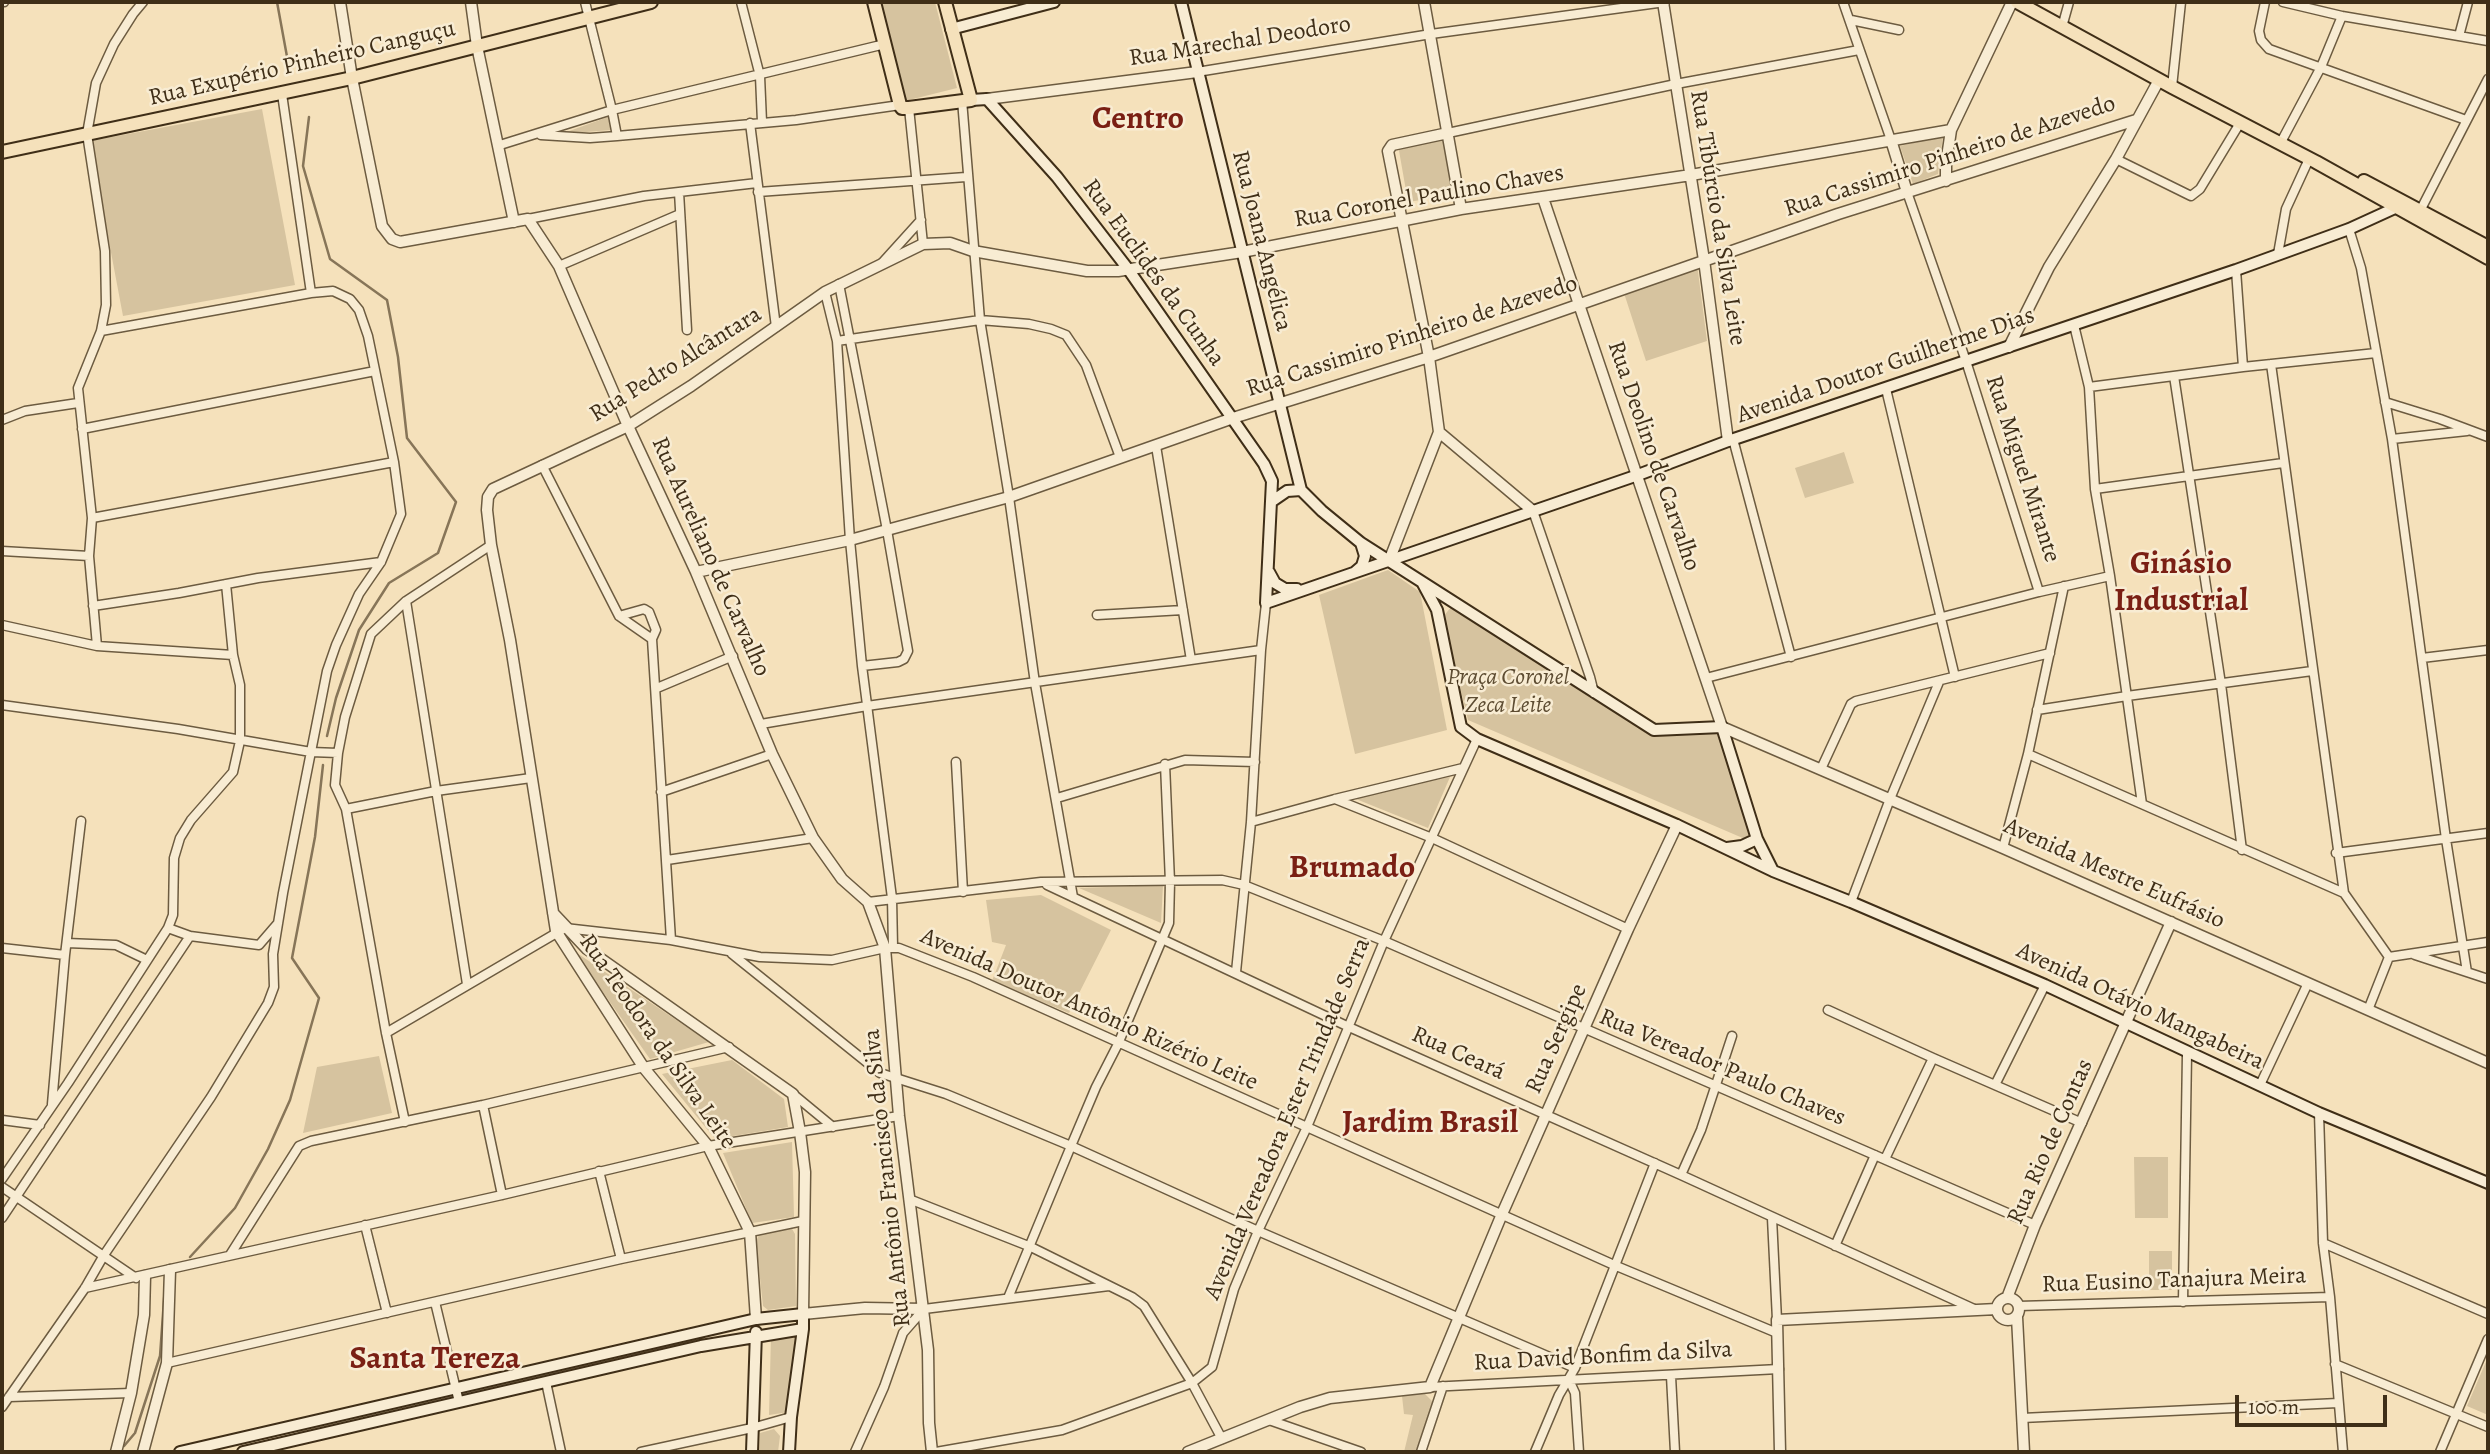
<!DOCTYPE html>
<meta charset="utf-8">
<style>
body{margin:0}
#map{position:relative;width:2490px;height:1454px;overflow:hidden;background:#f5e1bb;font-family:Alegreya,serif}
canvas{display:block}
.frame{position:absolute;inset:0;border:4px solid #3f2e17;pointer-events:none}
.scale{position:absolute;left:2235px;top:1395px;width:152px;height:32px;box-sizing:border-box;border:4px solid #3f2e17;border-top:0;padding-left:9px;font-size:21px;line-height:24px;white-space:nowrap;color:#3f2e17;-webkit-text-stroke:5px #f8ecd3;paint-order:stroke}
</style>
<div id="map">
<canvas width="2490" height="1454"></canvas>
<div class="frame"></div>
<div class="scale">100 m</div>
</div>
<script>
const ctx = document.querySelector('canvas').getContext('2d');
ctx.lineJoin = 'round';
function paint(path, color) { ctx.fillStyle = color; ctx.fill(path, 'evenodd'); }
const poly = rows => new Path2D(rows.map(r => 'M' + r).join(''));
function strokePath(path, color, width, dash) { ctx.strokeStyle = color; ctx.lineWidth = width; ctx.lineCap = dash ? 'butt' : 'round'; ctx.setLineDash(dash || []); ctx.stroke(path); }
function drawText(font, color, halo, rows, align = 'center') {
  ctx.font = font + ' Alegreya,serif'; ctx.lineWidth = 5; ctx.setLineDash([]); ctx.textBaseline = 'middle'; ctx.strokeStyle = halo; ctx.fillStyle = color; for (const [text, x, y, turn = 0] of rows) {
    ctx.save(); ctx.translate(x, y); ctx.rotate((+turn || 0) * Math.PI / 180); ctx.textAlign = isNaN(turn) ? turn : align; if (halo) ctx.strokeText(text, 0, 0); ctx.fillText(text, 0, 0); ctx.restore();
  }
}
paint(poly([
 [880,2,935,2,957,88,905,101],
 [262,109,295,285,123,316,90,141],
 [608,117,611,130,561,134],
 [1943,136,1938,174,1913,184,1900,146],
 [1443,138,1453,195,1408,202,1398,145],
 [1697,264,1707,341,1646,361,1623,290],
 [1844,452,1854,483,1805,498,1795,468],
 [1388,570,1420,592,1447,730,1355,754,1319,595],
 [1451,607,1458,608,1653,732,1714,726,1722,738,1752,833,1745,839,1468,720,1443,617],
 [1450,777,1428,828,1351,797],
 [1163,885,1161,923,1079,888,1162,885],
 [1041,895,1111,930,1069,1013,992,981,1006,945,992,942,986,900],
 [574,951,709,1042,650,1059],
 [379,1056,392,1113,303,1133,317,1067],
 [732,1060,784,1099,788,1127,715,1139,662,1074],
 [792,1142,794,1217,752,1223,723,1153],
 [2134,1157,2168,1157,2168,1218,2135,1218],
 [791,1227,795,1234,796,1306,768,1310,763,1306,756,1241,760,1233],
 [2149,1251,2172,1251,2172,1290,2149,1290],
 [801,1331,789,1412,769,1415,771,1336],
 [2488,1357,2488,1415,2467,1406],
 [1423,1392,1434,1403,1434,1411,1415,1452,1404,1452,1413,1415,1404,1414,1402,1396],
 [774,1429,780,1436,778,1452,759,1452,760,1433]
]), '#d6c39f');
strokePath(poly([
 [277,2,290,73],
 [309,117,303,166,330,259,387,300,398,357,407,438,456,502,438,553,389,583,359,630,336,698,327,736],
 [190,1257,235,1208,268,1149,290,1100,319,998,292,958,315,837,323,765],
 [124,1446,135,1433,160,1356,165,1286]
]), '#877558', 2.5);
const minor = poly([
 [2,2,4,2],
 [585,2,612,110,617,136],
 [741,2,760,76,762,122],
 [1843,2,1891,140],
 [2265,2,2259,31,2261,40,2269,49,2466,120],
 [2283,2,2342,16,2488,41],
 [1851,20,1899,30],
 [2062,27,2069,2],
 [2459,36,2468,2],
 [1197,72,1431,34,1665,2],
 [2172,87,2181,2],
 [282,94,311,293],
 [962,100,980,320,1009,497,1035,683,1073,897],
 [909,108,923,244],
 [750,123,776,327],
 [1448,133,1676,84,1859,50],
 [541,135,590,138,617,136,796,120,900,105],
 [2280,144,2321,67,2342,16],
 [500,145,612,110,885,44],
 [2116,159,2191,196,2200,189,2240,123],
 [679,192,687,330],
 [758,192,966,177],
 [1907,192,1966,361,2039,592],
 [2420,211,2488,79],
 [528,219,644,196,757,183],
 [2349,229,2361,268,2392,439,2446,839,2467,972],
 [2278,254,2286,209,2309,159],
 [883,262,921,220],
 [559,266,680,214],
 [2236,270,2243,367],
 [839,284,887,530,908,651,904,659,898,662,862,666],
 [825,292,837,341,850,540,862,666,892,898,893,947],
 [2074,325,2089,387,2095,489,2110,576,2142,804],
 [837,341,980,320,1029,324,1051,329,1066,335,1086,365,1120,457],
 [2271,364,2344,893,2389,957],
 [2174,376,2221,684,2242,850],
 [2089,387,2243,367,2376,353],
 [1886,389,1955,677],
 [2385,402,2440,419,2488,437],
 [2,420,25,411,78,403],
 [82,429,375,371],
 [1733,439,1791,657],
 [2392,439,2467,431],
 [1156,446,1191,660],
 [542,465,619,616,652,639,671,940],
 [2095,489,2283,463],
 [1533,511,1590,677,1594,693],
 [92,518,394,462],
 [2,551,89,556],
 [406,601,467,984],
 [93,606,179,593,258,578,381,562],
 [1097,615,1183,610],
 [619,616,644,609,649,612,656,630,652,639],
 [2,625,97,646,233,655],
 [97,646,89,556,92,518,78,388,101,331,106,305,105,251,87,134,96,83,114,44,133,14,143,2],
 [2422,658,2488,650],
 [1706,678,2039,592,2110,576],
 [657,688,733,656],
 [2,705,178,729,311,752,338,753],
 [2037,710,2127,696,2312,671],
 [761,724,867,706,1261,650],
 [2028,754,2344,893],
 [956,762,963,892],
 [1821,769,1851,704,1856,701,2050,653],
 [661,792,772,754],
 [1057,798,1185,760,1255,762],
 [1335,799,1432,838,1628,929],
 [346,809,436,791,531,778],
 [1251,822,1335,799,1463,768],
 [2003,848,2028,754,2064,586],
 [2336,853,2488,833],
 [667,860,813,838],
 [1047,885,1349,1027,1681,1175,1974,1309],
 [868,902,1041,882,1222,880,1244,885,1384,941,2035,1225],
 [1851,902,1890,799,1939,682],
 [168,928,190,936,259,945,278,923],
 [67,943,116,945,147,960],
 [2,948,65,955],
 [732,954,880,1073,946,1094,1071,1146,1258,1231,1575,1368],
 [2415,955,2488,979],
 [2389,957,2488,942],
 [1236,972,1251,822,1261,650,1266,603],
 [1828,1010,1933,1058,2082,1123],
 [2368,1010,2389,957],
 [386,1033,565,928,671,940,760,957,832,960,885,948,899,948,973,977,1614,1265,1777,1333],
 [1995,1085,2045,985],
 [2260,1085,2308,983],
 [793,1094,833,1127],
 [52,1104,65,955,81,821],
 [483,1105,502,1195],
 [2319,1113,2323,1243,2330,1297,2343,1452],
 [2,1120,40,1125],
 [405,1122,386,1033,346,809,335,785,338,753,345,717,371,634,406,601,491,545],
 [1885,1159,1933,1058],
 [599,1171,621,1259],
 [1681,1175,1701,1130,1732,1036],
 [2,1179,68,1083,168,928,173,915,174,858,180,838,191,820,233,772,240,741,240,685,233,655,226,584],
 [2,1187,136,1278],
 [909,1199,1031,1247,1132,1297,1144,1306,1192,1383,1222,1439],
 [2,1218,190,936],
 [1772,1218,1777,1320],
 [365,1225,387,1313],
 [2323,1243,2488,1314],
 [1835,1246,1875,1155],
 [230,1255,299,1146,311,1141,483,1105,729,1047],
 [85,1288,502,1195,708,1146,899,1116],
 [1008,1298,1071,1146,1096,1087,1118,1044,1169,923,1170,882,1165,764],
 [435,1302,459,1402],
 [2183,1302,2187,1054],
 [2019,1306,2330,1297],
 [167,1363,621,1259,803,1221],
 [2335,1364,2488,1427],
 [1671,1376,1675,1452],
 [1569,1380,1575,1393,1579,1452],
 [546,1382,561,1452],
 [1430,1387,1779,1369],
 [9,1397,131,1393],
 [2,1407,85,1288,104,1255,211,1097,268,1003,274,987,273,954,283,893,327,671,336,645,359,594,381,562,401,514,394,462,368,336,359,310,350,299,333,291,311,293,101,331],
 [2022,1418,2338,1403],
 [1269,1420,1361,1452],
 [641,1452,752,1428,791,1417],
 [855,1452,884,1387,903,1333,924,1309,1109,1286],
 [936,1452,1062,1430,1192,1383,1212,1367,1234,1289,1258,1231,1307,1127,1384,941,1477,739],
 [1421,1452,1443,1386],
 [1535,1452,1559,1395,1575,1368,1655,1163],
 [2440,1452,2488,1339]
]);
const tertiary = poly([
 [340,2,352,78,382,226,392,239,400,242,528,219,559,266,628,426,696,572,772,754,813,838,842,879,868,902,885,948,899,1116,928,1350,929,1423,932,1452],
 [471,2,477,46,514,222],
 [1424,2,1461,209],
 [1663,2,1704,260,1728,441],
 [987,99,1197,72],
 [1891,140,1907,192],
 [1946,181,1946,164,1951,130,2012,2],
 [1543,198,1722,727,2003,848,2488,1063],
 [2009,347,2049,267,2116,159,2159,80],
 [1439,432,1533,511],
 [1389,561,1439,432,1429,357,1388,151,1392,145,1448,133],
 [696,572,850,540,1009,497,1233,418,1429,357,1838,214,2136,120],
 [553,913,587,949,793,1094,800,1132,805,1172,803,1314,865,1308,924,1309],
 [2007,1298,2035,1225,2171,922],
 '1997 1309a11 11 0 1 1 22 0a11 11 0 1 1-22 0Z',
 [2017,1317,2024,1452],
 [756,1319,750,1232,708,1146,644,1068,556,931,510,640,491,545,487,510,488,497,493,489,628,426,691,386,825,292,923,244,950,243,973,251,1087,271,1118,271,1242,252,1461,209,1691,175,1951,130],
 [116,1452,131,1393,144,1315,145,1276],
 [143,1452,167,1363,170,1270],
 [1188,1452,1300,1407,1330,1398,1430,1387,1502,1214,1628,929,1677,825],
 [1780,1452,1777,1320,1997,1309]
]);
const secondary = poly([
 [1181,2,1301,490],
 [951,29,1054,2],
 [971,100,987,99,1057,177,1128,269,1264,464,1272,481,1266,603,1638,475,1728,441,2236,270,2349,229,2395,208],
 [1301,490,1322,511,1361,543,1654,730,1722,727,1757,839,1773,871],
 [1271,502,1287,491,1301,490],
 [1269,572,1275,583,1285,589,1297,589],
 [1355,572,1362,566,1365,556,1361,543],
 [1422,582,1437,610,1461,727,1477,739,1677,825,1773,871,1851,902,2045,985,2319,1113,2488,1183],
 [1727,848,1742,846,1757,839],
 [180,1452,756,1319,803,1314,803,1329,791,1417,789,1452],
 [243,1452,701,1346,803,1329],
 [752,1452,756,1332]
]);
const primary = poly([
 [874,2,900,105,902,108,909,108,971,100,945,2],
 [2017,2,2172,87,2316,162,2488,258],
 [2,152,352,78,651,2],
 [2364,181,2488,247]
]);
strokePath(minor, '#6c5b40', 11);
strokePath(tertiary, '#6c5b40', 13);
strokePath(secondary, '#3f2e17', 14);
strokePath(primary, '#3f2e17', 16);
strokePath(minor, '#f8ecd3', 8);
strokePath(tertiary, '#f8ecd3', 10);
strokePath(secondary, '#f8ecd3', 10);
strokePath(primary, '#f5e1bb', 12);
drawText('24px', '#3f2e17', '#f8ecd3', [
 ["Rua Marechal Deodoro",1240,42,-9],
 ["Rua Exupério Pinheiro Canguçu",302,64,-13],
 ["Rua Cassimiro Pinheiro de Azevedo",1950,157,-18],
 ["Rua Coronel Paulino Chaves",1429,197,-10],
 ["Rua Tibúrcio da Silva Leite",1717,218,81],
 ["Rua Joana Angélica",1261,241,76],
 ["Rua Euclides da Cunha",1153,273,54],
 ["Rua Cassimiro Pinheiro de Azevedo",1412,337,-18],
 ["Rua Pedro Alcântara",676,365,-32],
 ["Avenida Doutor Guilherme Dias",1886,366,-19],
 ["Rua Deolino de Carvalho",1653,456,71],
 ["Rua Miguel Mirante",2022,469,72],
 ["Rua Aureliano de Carvalho",710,557,66],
 ["Avenida Mestre Eufrásio",2114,874,24],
 ["Avenida Otávio Mangabeira",2140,1007,25],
 ["Avenida Doutor Antônio Rizério Leite",1089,1010,24],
 ["Rua Sergipe",1557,1039,-66],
 ["Rua Teodora da Silva Leite",657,1042,55],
 ["Rua Ceará",1458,1054,24],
 ["Rua Vereador Paulo Chaves",1722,1068,23],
 ["Avenida Vereadora Ester Trindade Serra",1288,1119,-67],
 ["Rua Rio de Contas",2051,1142,-66],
 ["Rua Antônio Francisco da Silva",888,1178,-96],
 ["Rua Eusino Tanajura Meira",2174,1281,-2],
 ["Rua David Bonfim da Silva",1603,1357,-3]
]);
drawText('italic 24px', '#5d4c32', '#f8ecd3', [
 ["Praça Coronel",1508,678],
 ["Zeca Leite",1508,706]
]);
drawText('bold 32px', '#7a1f14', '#f8ecd3', [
 ["Centro",1138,120],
 ["Ginásio",2181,565],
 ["Industrial",2181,602],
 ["Brumado",1352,869],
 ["Jardim Brasil",1430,1124],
 ["Santa Tereza",435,1360]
]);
</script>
